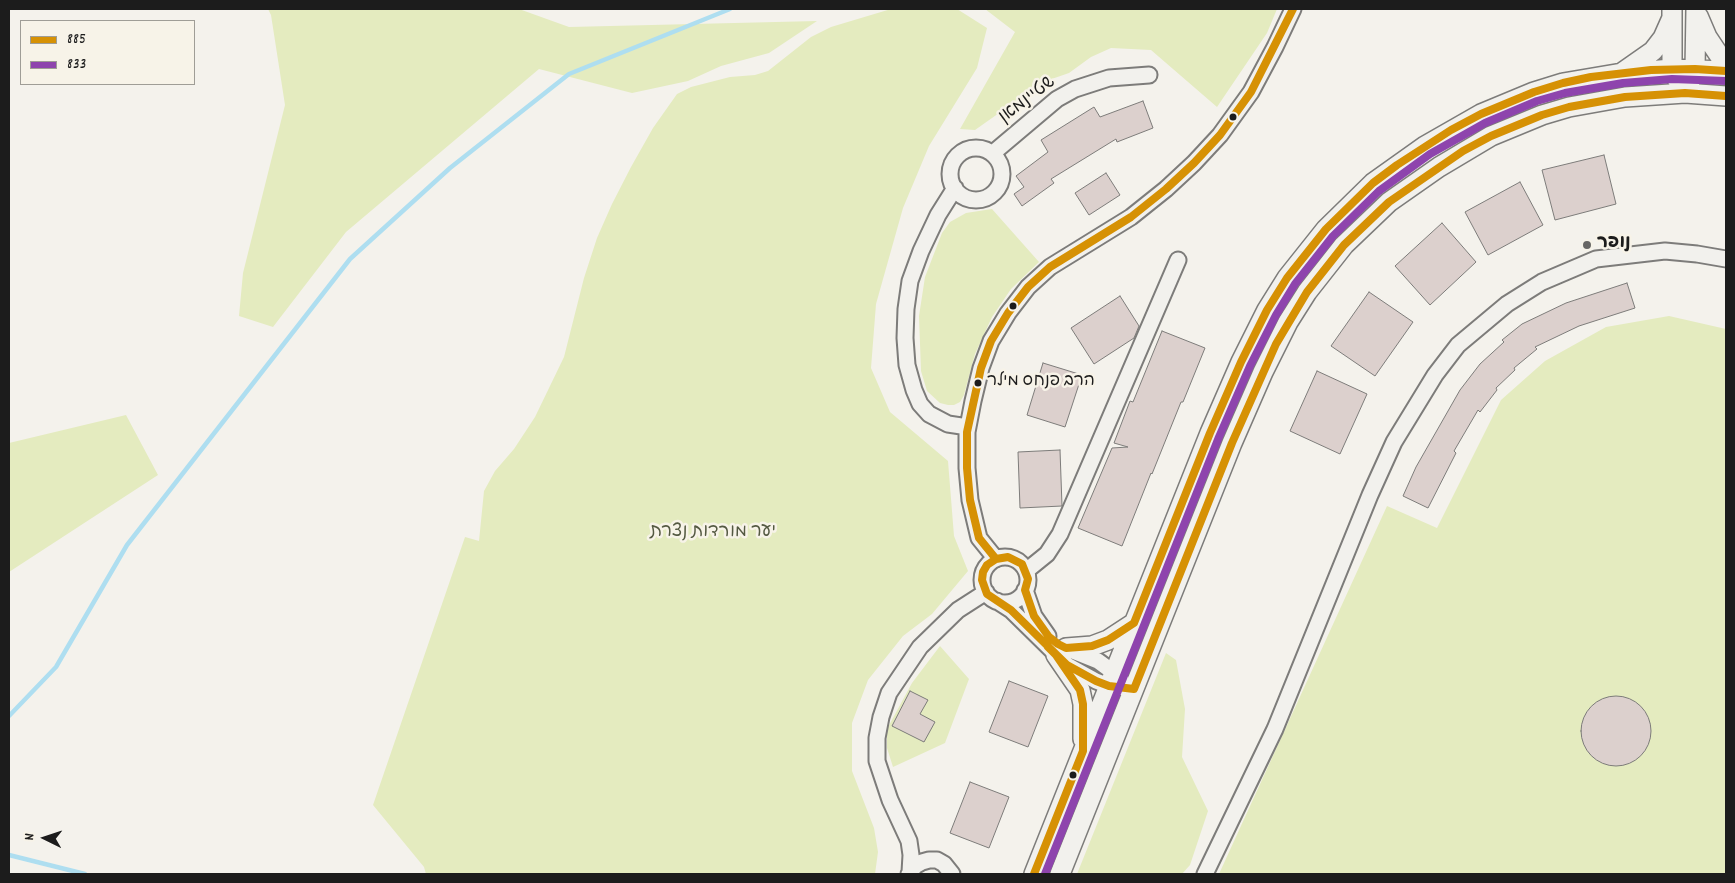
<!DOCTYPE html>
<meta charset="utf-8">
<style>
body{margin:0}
#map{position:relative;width:1735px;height:883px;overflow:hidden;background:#f4f2ec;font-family:Dekko,sans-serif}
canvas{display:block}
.frame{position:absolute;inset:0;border:10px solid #1c1c1c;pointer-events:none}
.legend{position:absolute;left:20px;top:20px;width:175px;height:65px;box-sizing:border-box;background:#f7f3e8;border:1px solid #9f9d96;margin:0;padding:6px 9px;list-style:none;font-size:15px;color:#1c1c1c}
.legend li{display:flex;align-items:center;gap:10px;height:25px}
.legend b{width:25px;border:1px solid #9f9d96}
.north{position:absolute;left:20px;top:813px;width:50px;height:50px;-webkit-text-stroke:4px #f7f3e8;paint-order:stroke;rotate:274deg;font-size:14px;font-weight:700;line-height:20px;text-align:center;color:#1c1c1c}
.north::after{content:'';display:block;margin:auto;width:18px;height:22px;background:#1c1c1c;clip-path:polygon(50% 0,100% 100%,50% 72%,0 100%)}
</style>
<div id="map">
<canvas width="1735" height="883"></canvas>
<div class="frame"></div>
<ul class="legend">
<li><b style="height:6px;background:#d69104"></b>885</li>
<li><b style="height:6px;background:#8e44ad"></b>833</li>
</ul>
<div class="north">N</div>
</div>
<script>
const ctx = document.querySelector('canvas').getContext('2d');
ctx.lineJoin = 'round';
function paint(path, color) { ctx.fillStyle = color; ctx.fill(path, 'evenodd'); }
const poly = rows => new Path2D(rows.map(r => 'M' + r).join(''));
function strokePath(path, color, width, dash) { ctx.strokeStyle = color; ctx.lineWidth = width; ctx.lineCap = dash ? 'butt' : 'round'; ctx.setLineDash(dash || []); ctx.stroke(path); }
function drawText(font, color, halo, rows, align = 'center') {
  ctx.font = font + ' Dekko,"Playpen Sans Hebrew",sans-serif'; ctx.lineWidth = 5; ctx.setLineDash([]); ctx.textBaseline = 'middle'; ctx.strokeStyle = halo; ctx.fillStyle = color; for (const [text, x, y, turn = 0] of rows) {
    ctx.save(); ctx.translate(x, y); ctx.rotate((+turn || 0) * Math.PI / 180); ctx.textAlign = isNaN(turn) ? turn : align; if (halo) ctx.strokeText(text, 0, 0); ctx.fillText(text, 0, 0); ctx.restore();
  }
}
paint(poly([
 [268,9,519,9,569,27,817,21,769,53,721,66,688,81,632,93,539,69,346,232,273,327,239,316,243,273,285,105,271,15],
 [891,9,957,9,987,28,977,68,929,146,903,208,876,304,871,368,890,412,948,461,954,536,968,571,932,614,903,636,868,680,852,723,852,771,874,828,878,852,875,874,426,874,424,867,373,805,465,537,479,541,484,491,495,471,514,449,535,417,564,357,584,278,597,238,612,204,631,167,653,128,677,94,691,87,730,77,755,75,768,71,811,37,831,27],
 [985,9,1277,9,1267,33,1217,107,1151,50,1111,48,1091,57,1069,73,1043,82,975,130,960,129,1015,32],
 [992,209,1039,262,1011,289,992,317,975,354,964,395,960,402,954,405,948,405,940,403,927,391,921,371,919,316,925,277,942,233,950,222,966,213],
 [1669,316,1726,329,1726,874,1219,874,1387,506,1437,528,1501,400,1545,361,1606,327],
 [126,415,158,475,9,572,9,443],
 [940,646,969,679,945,743,893,767,887,748,887,729,912,683],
 [1166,653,1176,660,1185,709,1182,757,1208,811,1190,865,1182,874,1077,874]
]), '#e4ebbf');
strokePath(poly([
 [9,716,56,667,127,545,350,259,450,168,569,74,730,9],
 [9,855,85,874]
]), '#aedef0', 4.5);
const building = poly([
 [1143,101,1153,128,1117,142,1116,139,1051,179,1054,183,1022,206,1014,194,1024,187,1016,176,1048,152,1041,140,1094,107,1100,117,1143,101],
 [1604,155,1616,204,1555,220,1542,170,1604,155],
 [1106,173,1120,195,1089,215,1075,193,1106,173],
 [1520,182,1543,225,1488,255,1465,212,1520,182],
 [1442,223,1476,262,1430,305,1395,266,1442,223],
 [1627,283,1635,308,1579,326,1535,347,1537,349,1514,368,1515,370,1496,388,1497,390,1480,412,1478,410,1454,451,1456,453,1428,508,1403,496,1416,467,1460,390,1480,364,1504,342,1502,340,1522,324,1566,303,1627,283],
 [1369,292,1413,322,1375,376,1331,346,1369,292],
 [1120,296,1139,326,1134,338,1094,364,1071,328,1120,296],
 [1162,331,1205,348,1183,402,1181,402,1152,474,1151,473,1122,546,1078,528,1112,448,1128,447,1114,443,1130,401,1133,402,1162,331],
 [1043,363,1082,375,1065,427,1027,415,1043,363],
 [1317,371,1367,394,1340,454,1290,431,1317,371],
 [1060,450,1062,506,1020,508,1018,452,1060,450],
 [1009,681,1048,696,1028,747,989,732,1009,681],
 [910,691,928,700,920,714,935,722,924,742,892,726,910,691],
 '1581 731a35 35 0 1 1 70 0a35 35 0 1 1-70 0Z',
 [970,782,1009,797,989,848,950,833,970,782]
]);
paint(building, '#dcd0cd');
strokePath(building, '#7d7c7a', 1);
const minor = poly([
 '950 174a26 26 0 1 1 52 0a26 26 0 1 1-52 0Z',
 [993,153,1057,99,1075,89,1109,78,1149,75],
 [955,188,938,215,921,251,910,281,906,309,905,338,907,365,914,390,920,404,929,414,948,424,968,427],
 '982 580a23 23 0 1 1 46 0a23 23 0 1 1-46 0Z',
 [996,559,979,538,970,500,967,468,967,432,973,401,981,368,991,341,1008,313,1028,287,1050,267,1131,217,1166,189,1194,163,1220,135,1251,92,1275,47,1293,9],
 [1026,571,1047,554,1060,534,1178,260],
 [1025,590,1034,616,1048,636],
 [997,601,1011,610,1067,665,1096,681,1109,686,1134,689],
 [1068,649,1098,661,1121,678],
 [910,872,911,855,909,841,890,800,877,761,877,738,881,717,889,693,920,647,958,610,986,592],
 [909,874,915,866,922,862,929,860,937,860,944,864,952,874],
 [1205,874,1275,729,1370,495,1394,442,1435,375,1458,345,1507,304,1542,282,1596,259,1665,251,1697,254,1726,259]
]);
const tertiary = poly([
 [1672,9,1672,69,1677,79],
 [1698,16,1707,37,1719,55,1726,61],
 [1623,72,1653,51,1663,38,1671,20],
 [1690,81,1695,69,1696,9],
 [1066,648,1092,646,1108,640,1134,623],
 [1056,655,1080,690,1083,704,1083,739],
 [1034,874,1210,433,1241,362,1267,310,1287,278,1326,229,1373,183,1425,146,1481,114,1534,92,1563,83,1622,73,1672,69,1726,71],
 [1060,874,1232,443,1263,372,1288,322,1307,292,1344,245,1389,202,1439,167,1491,136,1542,115,1569,107,1625,97,1685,93,1726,96]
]);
strokePath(minor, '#7d7c7a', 19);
strokePath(tertiary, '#7d7c7a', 22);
strokePath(minor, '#f2f1ed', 15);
strokePath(tertiary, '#f2f1ed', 19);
strokePath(poly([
 [1726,71,1695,69,1651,70,1591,77,1563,83,1534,92,1481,114,1451,130,1397,165,1373,183,1326,229,1287,278,1267,310,1241,362,1210,433,1134,623,1108,640,1092,646,1066,648,1058,644,1049,637,1034,616,1025,590,1028,579,1022,564,1008,557,996,559,987,565,983,572,982,580,987,594,1011,610,1067,665,1096,681,1109,686,1134,689,1232,443,1276,344,1307,292,1344,245,1389,202,1463,151,1491,136,1542,115,1569,107,1625,97,1685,93,1726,96],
 [996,559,979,538,970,500,967,468,967,432,981,368,991,341,1008,313,1028,287,1050,267,1131,217,1166,189,1194,163,1220,135,1251,92,1293,9],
 [1034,874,1083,751,1083,704,1080,690,1056,655,1048,647]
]), '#d69104', 8);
strokePath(poly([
 [1045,874,1219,437,1250,366,1276,315,1295,284,1333,236,1379,191,1430,154,1485,123,1537,101,1565,93,1623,83,1672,79,1726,81]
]), '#8e44ad', 8);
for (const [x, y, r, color] of [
 [1233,117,4.5,"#1c1c1c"],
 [1587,245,5,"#686765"],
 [1013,306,4.5,"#1c1c1c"],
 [978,383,4.5,"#1c1c1c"],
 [1073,775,4.5,"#1c1c1c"]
]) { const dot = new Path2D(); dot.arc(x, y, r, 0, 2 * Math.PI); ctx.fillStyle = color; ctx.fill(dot); strokePath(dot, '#f7f3e8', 2); }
drawText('17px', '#1c1c1c', '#f7f3e8', [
 ["הרב פנחס מילר",987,383]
], 'left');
drawText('18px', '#1c1c1c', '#f7f3e8', [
 ["שטיינמאן",1028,101,-37]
]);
drawText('bold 18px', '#1c1c1c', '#f7f3e8', [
 ["נופר",1597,245]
], 'left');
drawText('18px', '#545942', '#f7f3e8', [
 ["יער מורדות נצרת",713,534]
]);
</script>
